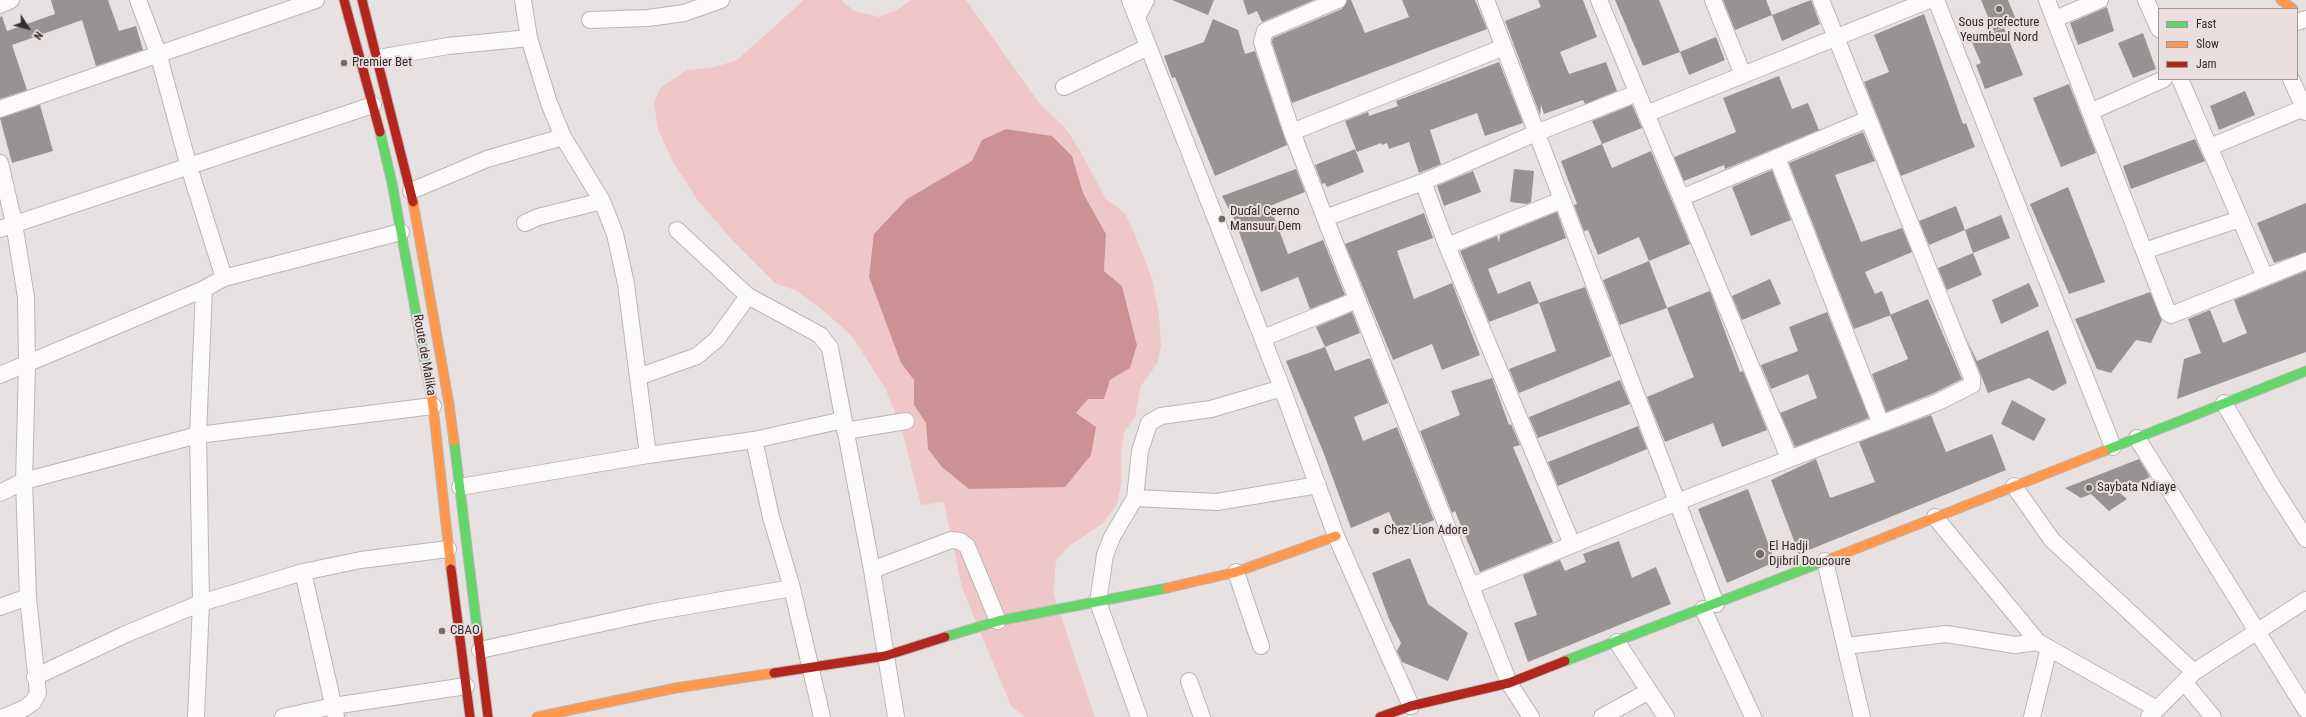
<!DOCTYPE html>
<meta charset="utf-8">
<style>
body{margin:0}
#map{position:relative;width:2306px;height:717px;overflow:hidden;background:#e8e1e1;font-family:"Roboto Condensed",sans-serif}
canvas{display:block}
.legend{position:absolute;left:2158px;top:8px;width:140px;height:72px;box-sizing:border-box;background:#ebdede;border:1px solid #a19797;margin:0;padding:5px 7px;list-style:none;font-size:12px;color:#322d2d}
.legend li{display:flex;align-items:center;gap:8px;height:20px}
.legend b{width:20px;border:1px solid #a19797}
.north{position:absolute;left:8px;top:8px;width:40px;height:40px;-webkit-text-stroke:3px #ebdede;paint-order:stroke;rotate:126deg;font-size:11px;font-weight:700;line-height:16px;text-align:center;color:#322d2d}
.north::after{content:'';display:block;margin:auto;width:14px;height:18px;background:#322d2d;clip-path:polygon(50% 0,100% 100%,50% 72%,0 100%)}
</style>
<div id="map">
<canvas width="2306" height="717"></canvas>
<ul class="legend">
<li><b style="height:5px;background:#63d668"></b>Fast</li>
<li><b style="height:5px;background:#ff974d"></b>Slow</li>
<li><b style="height:5px;background:#b3261e"></b>Jam</li>
</ul>
<div class="north">N</div>
</div>
<script>
const ctx = document.querySelector('canvas').getContext('2d');
ctx.lineJoin = 'round';
function paint(path, color) { ctx.fillStyle = color; ctx.fill(path, 'evenodd'); }
const poly = rows => new Path2D(rows.map(r => 'M' + r).join(''));
function strokePath(path, color, width, dash) { ctx.strokeStyle = color; ctx.lineWidth = width; ctx.lineCap = dash ? 'butt' : 'round'; ctx.setLineDash(dash || []); ctx.stroke(path); }
function drawText(font, color, halo, rows, align = 'center') {
  ctx.font = font + ' "Roboto Condensed",sans-serif'; ctx.lineWidth = 4; ctx.setLineDash([]); ctx.textBaseline = 'middle'; ctx.strokeStyle = halo; ctx.fillStyle = color; for (const [text, x, y, turn = 0] of rows) {
    ctx.save(); ctx.translate(x, y); ctx.rotate((+turn || 0) * Math.PI / 180); ctx.textAlign = isNaN(turn) ? turn : align; if (halo) ctx.strokeText(text, 0, 0); ctx.fillText(text, 0, 0); ctx.restore();
  }
}
paint(poly([
 [804,0,841,0,854,11,879,17,897,10,911,0,966,0,1039,103,1066,129,1079,149,1106,199,1125,213,1135,235,1152,279,1159,315,1161,345,1158,362,1141,386,1135,417,1124,432,1121,453,1122,481,1117,504,1103,523,1069,546,1056,561,1053,593,1095,717,1025,717,1011,706,962,588,944,502,921,505,901,427,885,388,852,336,826,313,797,291,775,283,733,241,698,201,673,162,658,129,654,103,661,87,687,70,715,67,737,60],
 [982,140,1072,156,1083,193,1106,234,1104,271,1122,286,1137,345,1130,368,1110,380,1104,399,1088,399,1076,414,928,449,926,423,914,405,914,380,901,363,869,277,907,199,973,161]
]), '#efc7c8');
paint(poly([
 [1006,129,1052,136,1072,156,1083,193,1106,234,1104,271,1122,286,1137,345,1130,368,1110,380,1104,399,1088,399,1076,413,1096,427,1091,455,1065,487,969,489,942,467,928,449,926,423,914,405,914,380,901,363,869,277,874,234,907,199,972,161,982,140]
]), '#cb9193');
paint(poly([
 [51,0,108,0,119,31,136,26,143,50,96,66,82,20,12,45,27,90,0,99,0,17,2,16,7,31,55,14],
 [1172,0,1214,0,1208,15],
 [1243,0,1314,0,1262,22,1257,11,1248,15],
 [1347,0,1351,0,1365,33,1409,17,1402,0,1475,0,1487,29,1292,103,1272,42,1273,38,1342,9],
 [1538,0,1583,0,1597,37,1560,52,1569,74,1606,62,1617,91,1585,104,1583,100,1544,114,1541,105,1540,115,1505,21,1541,7],
 [1615,0,1659,0,1680,52,1643,66],
 [1723,0,1766,0,1772,15,1735,30],
 [1811,0,1820,24,1782,41,1772,15],
 [1981,0,2008,0,2017,22,1994,31],
 [2107,7,2114,31,2078,45,2070,23],
 [1924,14,1963,124,1966,123,1975,147,1901,176,1864,82,1889,72,1874,35],
 [1213,19,1238,30,1245,54,1255,51,1287,145,1215,176,1175,77,1172,78,1164,56,1204,42],
 [2004,28,2023,75,1985,89,1976,65,1981,63,1971,40],
 [2143,33,2156,69,2133,78,2118,43],
 [1716,37,1725,60,1689,75,1680,52],
 [1499,62,1523,123,1485,136,1477,113,1430,130,1441,164,1419,173,1409,142,1389,149,1387,143,1382,145,1381,143,1357,152,1345,121,1368,112,1369,116,1398,106,1396,101],
 [1779,76,1792,109,1808,103,1819,130,1725,169,1724,165,1684,181,1674,157,1736,132,1723,98],
 [2069,84,2096,153,2061,167,2033,98],
 [2245,91,2255,115,2219,130,2210,106],
 [40,105,53,151,12,163,0,118],
 [1632,105,1642,128,1602,144,1592,121],
 [1863,132,1875,161,1835,175,1861,242,1902,228,1912,252,1865,272,1875,294,1882,291,1891,315,1854,329,1789,163],
 [2195,139,2205,161,2131,189,2123,166],
 [1602,144,1612,168,1651,151,1690,244,1649,261,1639,237,1598,255,1588,230,1584,231,1574,205,1577,204,1561,161],
 [1355,149,1364,172,1327,187,1325,183,1322,184,1315,165],
 [1296,169,1305,192,1270,206,1288,254,1323,240,1345,295,1310,309,1298,277,1261,292,1235,221,1222,196],
 [1514,169,1534,171,1531,202,1527,204,1510,202],
 [1772,170,1791,220,1751,236,1732,187],
 [1473,171,1481,192,1444,206,1437,186],
 [2068,187,2105,282,2069,294,2030,204],
 [2306,203,2306,252,2274,263,2257,223],
 [1956,206,1965,230,1929,245,1919,221],
 [1557,212,1566,238,1488,269,1498,294,1530,281,1539,303,1489,322,1460,251,1497,236,1499,242,1500,235],
 [1424,213,1433,238,1397,251,1414,299,1452,283,1480,355,1442,370,1432,344,1393,360,1345,244],
 [2001,215,2010,238,1973,253,1965,230],
 [1973,253,1982,275,1947,290,1938,268],
 [1649,261,1667,308,1710,291,1740,372,1743,371,1767,430,1722,447,1713,423,1665,442,1647,397,1694,377,1667,308,1620,325,1603,280],
 [2306,271,2306,352,2177,399,2184,359,2201,353,2188,319,2210,310,2223,343,2247,333,2234,300],
 [1770,279,1781,304,1742,320,1732,296],
 [2029,283,2039,306,2001,324,1992,300],
 [1585,287,1611,356,1519,393,1509,369,1556,351,1539,303],
 [2150,292,2162,320,2151,343,2136,340,2111,373,2097,369,2075,319],
 [1928,299,1962,379,1934,393,1886,412,1872,374,1908,359,1890,315],
 [1352,312,1360,333,1325,347,1316,327],
 [1827,312,1869,418,1795,447,1780,413,1817,398,1808,374,1771,389,1761,365,1798,351,1789,327],
 [2048,330,2067,383,2053,391,2029,378,1988,393,1966,338,1977,361],
 [1325,347,1335,371,1370,358,1388,403,1354,417,1363,441,1397,427,1434,520,1399,535,1389,512,1351,528,1324,454,1286,361],
 [1492,378,1509,425,1511,424,1520,445,1513,447,1553,542,1480,572,1455,511,1452,513,1420,431,1460,415,1451,391],
 [1620,380,1630,404,1538,438,1529,417],
 [2012,400,2046,419,2034,441,2001,424],
 [1931,415,1946,452,1992,434,2006,470,1799,554,1771,480,1816,459,1830,498,1875,482,1859,442],
 [1638,426,1647,449,1558,486,1548,462],
 [2139,459,2150,477,2119,492,2127,499,2109,511,2091,494,2081,498,2065,488],
 [1748,489,1775,562,1727,583,1698,509],
 [1619,541,1632,578,1656,567,1671,604,1528,662,1514,623,1537,615,1523,575,1560,560,1565,571,1586,562,1583,554],
 [1410,558,1428,604,1468,633,1448,681,1402,662,1397,651,1401,643,1389,619,1372,573]
]), '#989393');
const street = poly([
 [138,0,158,53,189,167,224,278],
 [523,0,529,38,549,103,563,137,602,201,615,234,626,284,648,455],
 [1130,0,1282,388,1336,536,1411,706],
 [1338,0,1265,31,1262,42,1292,132,1325,218,1509,683,1531,717],
 [1486,0,1716,604],
 [1599,0,1789,458],
 [1713,0,1743,75],
 [1936,0,2113,447],
 [2047,0,2168,313,2171,315,2306,261],
 [2146,0,2159,29],
 [0,5,11,0],
 [1137,17,1146,0],
 [2055,19,2100,0],
 [590,20,648,18,684,13,721,0],
 [2297,22,2306,19],
 [378,58,448,46,529,38],
 [2180,79,2265,277],
 [2291,79,2306,112],
 [1064,87,1148,47],
 [0,109,316,0],
 [2090,112,2164,79],
 [1646,114,1929,0],
 [1292,132,1504,47],
 [2210,147,2304,108],
 [1777,158,1881,424],
 [0,163,14,223,26,297,27,365,24,481,28,597,38,693,33,702,25,708,4,717],
 [1423,182,1447,246,1572,544],
 [411,191,487,159,563,137],
 [1681,198,1868,119],
 [1325,218,1423,182,1536,133,1637,93],
 [525,223,538,217,602,201],
 [0,229,373,105],
 [677,230,748,296,820,335,830,348,872,570,896,717],
 [1447,246,1562,200],
 [2144,251,2240,219],
 [1263,338,1357,300],
 [0,375,204,289,224,278,401,232],
 [638,377,697,356,717,339,748,296],
 [2224,403,2271,484,2306,539],
 [845,431,906,421],
 [2137,438,2306,710],
 [754,440,771,517,792,588,822,717],
 [2014,486,2052,540,2194,672],
 [460,487,648,455,754,440,843,420],
 [0,493,24,481,198,435,433,406],
 [1135,498,1217,502,1318,485],
 [1935,517,2038,642,2157,709],
 [1825,561,1862,717],
 [872,570,951,540,960,541,967,546,998,621],
 [303,572,336,717],
 [1236,572,1261,646],
 [1471,586,1677,502,1938,402,1972,385,1972,378,1821,0],
 [0,607,28,597],
 [1703,609,1753,717],
 [1617,642,1666,717],
 [1846,646,1946,634,2015,645,2038,642],
 [480,650,653,612,792,588],
 [35,677,126,634,201,603,303,572,361,560,448,549],
 [1189,681,1202,717],
 [2184,682,2213,717],
 [196,717,201,603,198,435,204,289],
 [283,717,333,706,466,686],
 [1139,717,1098,602,1105,555,1112,537,1135,498,1140,451,1149,423,1161,416,1211,409,1282,388],
 [1602,717,1649,691],
 [2032,717,2049,648],
 [2149,717,2194,672,2306,600]
]);
const fast = poly([
 [380,132,392,183,426,368],
 [454,441,477,628],
 [2104,451,2306,371],
 [945,637,998,621,1167,588],
 [1565,661,1820,563]
]);
const slow = poly([
 [2281,0,2293,9],
 [413,202,449,404,454,441],
 [426,368,433,406,451,569],
 [1820,563,2104,451],
 [1167,588,1236,572,1336,536],
 [537,717,676,688,774,673]
]);
const jam = poly([
 [344,0,380,132],
 [362,0,413,202],
 [451,569,470,717],
 [477,628,488,717],
 [774,673,885,656,945,637],
 [1380,717,1411,706,1509,683,1565,661]
]);
strokePath(street, '#bbb6b6', 18);
strokePath(fast, '#bbb6b6', 11);
strokePath(slow, '#bbb6b6', 11);
strokePath(jam, '#bbb6b6', 11);
strokePath(street, '#fcfafa', 16);
strokePath(fast, '#63d668', 9);
strokePath(slow, '#ff974d', 9);
strokePath(jam, '#b3261e', 9);
for (const [x, y, r, color] of [
 [1999,9,4,"#726c6c"],
 [344,63,4,"#726c6c"],
 [1222,219,4,"#726c6c"],
 [2089,488,4,"#726c6c"],
 [1376,531,4,"#726c6c"],
 [1760,554,5,"#726c6c"],
 [442,631,4,"#726c6c"]
]) { const dot = new Path2D(); dot.arc(x, y, r, 0, 2 * Math.PI); ctx.fillStyle = color; ctx.fill(dot); strokePath(dot, '#ebdede', 1.5); }
drawText('13px', '#322d2d', '#ebdede', [
 ["Sous prefecture",1999,23,"center"],
 ["Yeumbeul Nord",1999,38,"center"],
 ["Premier Bet",352,63],
 ["Duɗal Ceerno",1230,212],
 ["Mansuur Dem",1230,227],
 ["Saybata Ndiaye",2097,488],
 ["Chez Lion Adore",1384,531],
 ["El Hadji",1769,547],
 ["Djibril Doucoure",1769,562],
 ["CBAO",450,631]
], 'left');
drawText('13px', '#322d2d', '#ebdede', [
 ["Route de Malika",424,355,80]
]);
</script>
